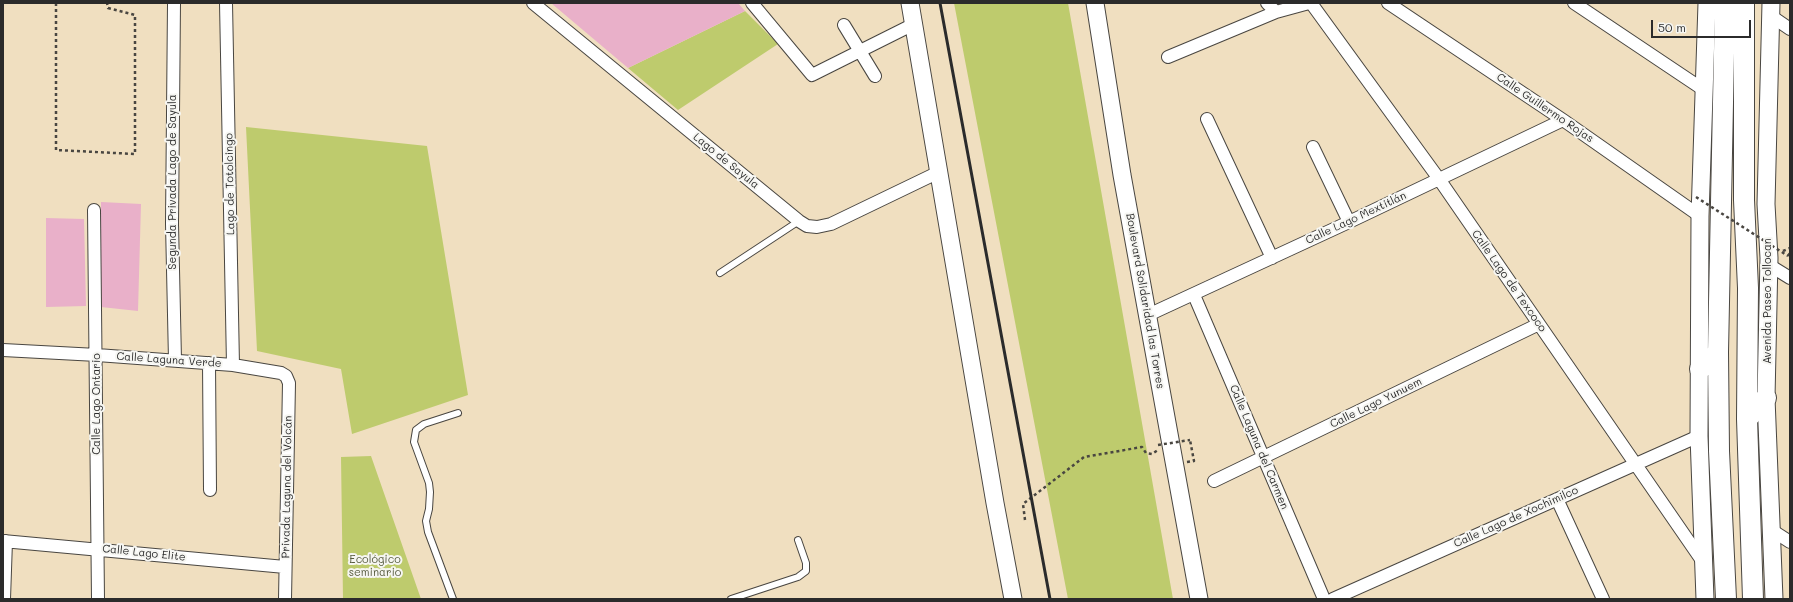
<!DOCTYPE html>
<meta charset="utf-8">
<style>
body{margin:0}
#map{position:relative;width:1793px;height:602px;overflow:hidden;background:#f0dfc0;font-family:Mali,sans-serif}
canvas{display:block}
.frame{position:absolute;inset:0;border:4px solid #2b2b2b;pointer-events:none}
.scale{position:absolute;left:1651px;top:20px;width:100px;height:18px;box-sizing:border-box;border:2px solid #2b2b2b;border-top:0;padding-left:5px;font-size:12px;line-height:14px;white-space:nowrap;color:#2b2b2b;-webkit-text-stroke:3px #f6f6f2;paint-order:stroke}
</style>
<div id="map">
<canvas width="1793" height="602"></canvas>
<div class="frame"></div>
<div class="scale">50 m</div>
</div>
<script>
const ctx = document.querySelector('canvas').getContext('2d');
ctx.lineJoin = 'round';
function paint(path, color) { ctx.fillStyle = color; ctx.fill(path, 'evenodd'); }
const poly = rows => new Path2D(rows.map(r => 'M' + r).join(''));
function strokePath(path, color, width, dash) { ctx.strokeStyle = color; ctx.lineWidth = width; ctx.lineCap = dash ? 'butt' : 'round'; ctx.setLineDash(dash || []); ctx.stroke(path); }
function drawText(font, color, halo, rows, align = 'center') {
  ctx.font = font + ' Mali,sans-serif'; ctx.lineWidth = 4; ctx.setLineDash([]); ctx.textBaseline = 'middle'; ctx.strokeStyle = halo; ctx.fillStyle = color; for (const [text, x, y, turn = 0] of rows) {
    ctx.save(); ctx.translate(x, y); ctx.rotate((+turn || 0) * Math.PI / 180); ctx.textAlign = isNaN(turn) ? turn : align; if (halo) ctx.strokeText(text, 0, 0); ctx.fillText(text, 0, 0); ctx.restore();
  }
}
paint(poly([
 [954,3,1068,3,1173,599,1068,599],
 [745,11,778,44,678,110,628,68],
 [246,127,427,146,468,395,352,434,341,369,257,351],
 [371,456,421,599,343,599,341,457]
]), '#becb6d');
paint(poly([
 [551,3,738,3,745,11,628,68],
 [101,202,141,204,138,311,101,307],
 [46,218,84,219,86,306,46,307]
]), '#e9b0c9');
const service = poly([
 [720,273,799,221],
 [453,599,428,532,426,521,429,509,430,492,429,483,414,442,416,430,424,424,458,413],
 [731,599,798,577,806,571,806,563,798,540]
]);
const minor = poly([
 [174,3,172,224,175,360],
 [226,3,233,365],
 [533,3,799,221,807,226,817,227,831,224,939,172],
 [752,3,812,75,914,24],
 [1267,3,1276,12],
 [1311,3,1439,179,1703,562],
 [1388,3,1563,120,1700,216],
 [1574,3,1704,90],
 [1771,16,1790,29],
 [844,25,875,76],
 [1168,57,1276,12,1309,3],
 [1207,119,1272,258],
 [1313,147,1349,222],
 [94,210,98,599],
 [1769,265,1790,278],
 [1194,295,1324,599],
 [1148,315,1349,222,1563,120],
 [3,350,97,355,233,365,281,373,286,376,289,383,285,599],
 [209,363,210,490],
 [1214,481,1539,324],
 [1557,499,1603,599],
 [1770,529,1790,542],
 [3,541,285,567],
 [4,599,6,541],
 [1333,599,1699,436]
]);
const secondary = poly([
 [910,3,995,503,1013,599],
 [1095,3,1122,175,1199,599],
 [1771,3,1766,204,1769,258,1766,398,1774,599],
 [1705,599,1699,436,1700,216,1707,3]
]);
const trunk = poly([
 [1725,3,1718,352,1719,451,1726,599],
 [1744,3,1744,200,1748,288,1747,419,1753,599],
 [1700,369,1718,352],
 [1747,419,1766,398]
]);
strokePath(service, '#494641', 8);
strokePath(minor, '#494641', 14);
strokePath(secondary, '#494641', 19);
strokePath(trunk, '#494641', 22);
strokePath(poly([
 [56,3,56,150,135,154,135,15,108,8,107,3],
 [1783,251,1790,248],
 [1788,256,1790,253],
 [1187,462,1194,461,1190,440],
 [1025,520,1023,504,1084,457,1142,447,1146,453,1152,454,1158,450]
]), '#494641', 2.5, [3, 3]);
strokePath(service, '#fff', 6);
strokePath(minor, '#fff', 12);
strokePath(secondary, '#fff', 17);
strokePath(trunk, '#fff', 20);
strokePath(poly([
 [940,3,1050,599]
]), '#2b2b2b', 3);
strokePath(poly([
 [1696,197,1788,256],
 [1158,445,1190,440]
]), '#494641', 2.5, [3, 3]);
drawText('11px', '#2b2b2b', '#f6f6f2', [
 ["Calle Guillermo Rojas",1545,108,34],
 ["Lago de Sayula",726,161,39],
 ["Segunda Privada Lago de Sayula",173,182,-90],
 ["Lago de Totolcingo",230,184,-91],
 ["Calle Lago Mextitlán",1356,218,-25],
 ["Calle Lago de Texcoco",1509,281,55],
 ["Boulevard Solidaridad las Torres",1145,301,80],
 ["Avenida Paseo Tollocan",1768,301,-90],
 ["Calle Laguna Verde",169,360,4],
 ["Calle Lago Yunuem",1376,403,-26],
 ["Calle Lago Ontario",97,404,-90],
 ["Calle Laguna del Carmen",1259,447,67],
 ["Privada Laguna del Volcán",287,487,-89],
 ["Calle Lago de Xochimilco",1516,517,-24],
 ["Calle Lago Elite",144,553,6]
]);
drawText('11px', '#575b3f', '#f6f6f2', [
 ["Ecológico",375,560],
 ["seminario",375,573]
]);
</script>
